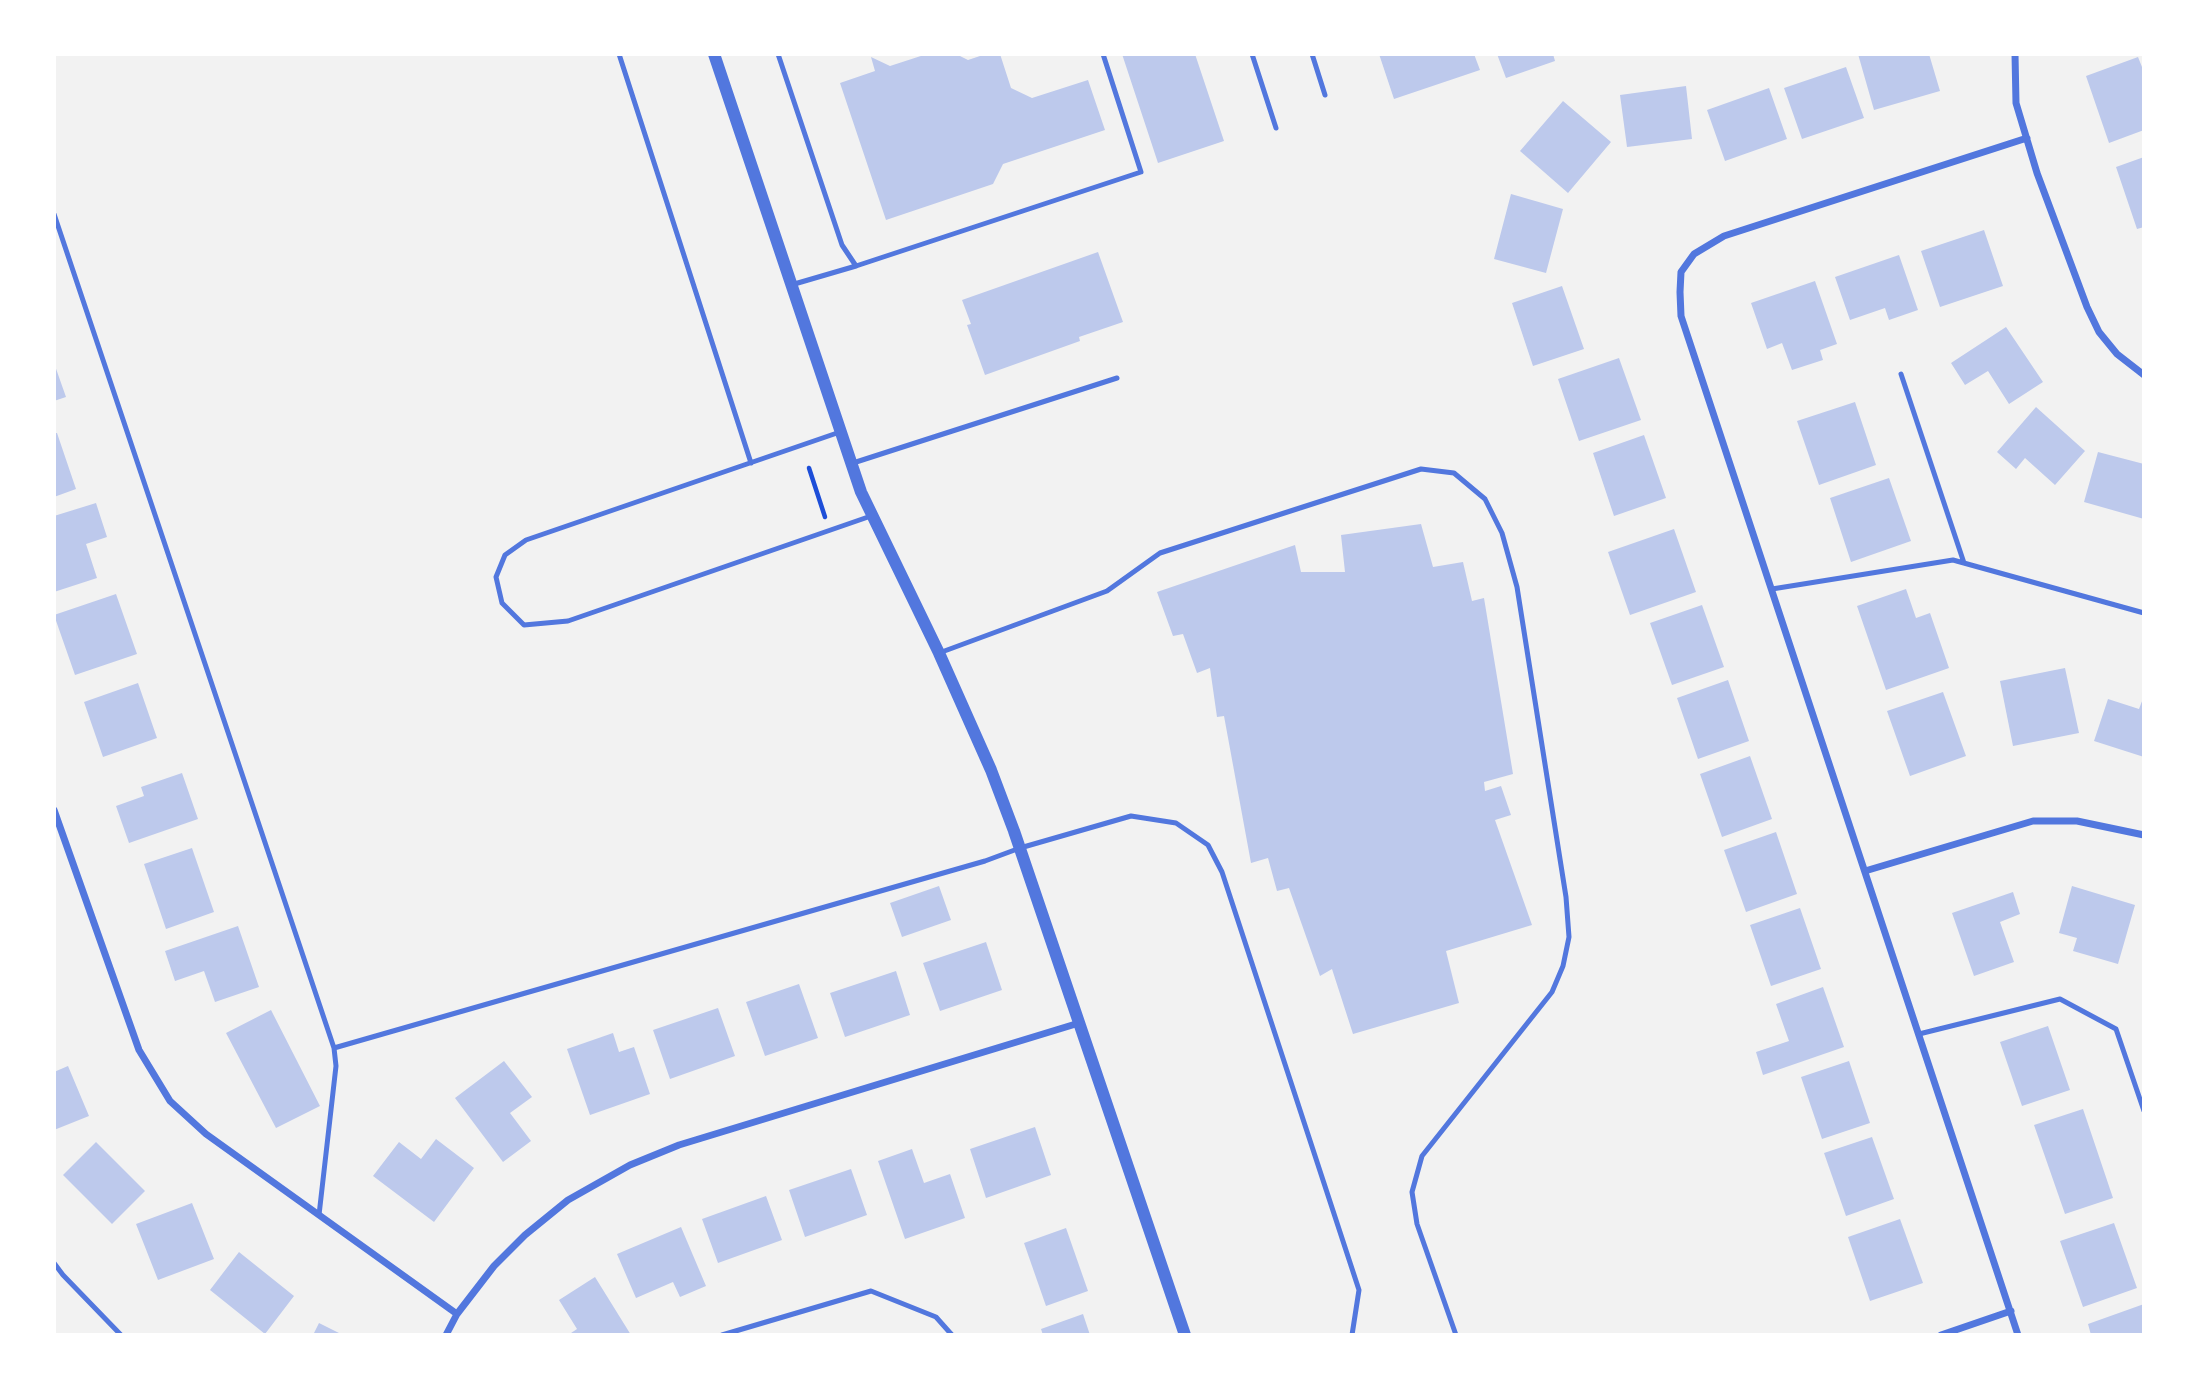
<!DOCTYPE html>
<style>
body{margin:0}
#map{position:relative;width:2198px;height:1389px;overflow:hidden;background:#f2f2f2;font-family:"Varela Round",sans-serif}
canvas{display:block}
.frame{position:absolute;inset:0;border:56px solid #fff;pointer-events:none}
</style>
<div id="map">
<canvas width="2198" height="1389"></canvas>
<div class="frame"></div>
</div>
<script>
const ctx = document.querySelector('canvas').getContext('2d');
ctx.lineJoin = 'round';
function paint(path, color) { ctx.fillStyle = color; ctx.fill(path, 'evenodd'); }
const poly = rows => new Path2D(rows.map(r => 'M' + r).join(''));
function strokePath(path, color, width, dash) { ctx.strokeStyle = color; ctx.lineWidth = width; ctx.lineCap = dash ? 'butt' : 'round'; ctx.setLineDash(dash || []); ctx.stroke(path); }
paint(poly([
 [927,54,956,54,968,60,986,54,1000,54,1011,88,1032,98,1088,80,1105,130,1003,164,993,184,886,220,840,83,875,71,871,57,890,66],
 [1122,54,1195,54,1224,141,1158,163],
 [1379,54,1474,54,1480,70,1394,99],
 [1497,54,1553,54,1555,61,1506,78],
 [1858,54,1929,54,1940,91,1874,110],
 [2138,57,2144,72,2144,130,2109,143,2086,76],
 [1846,67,1864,118,1802,139,1784,88],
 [1686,86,1692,139,1627,147,1620,95],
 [1769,88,1787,139,1725,161,1707,110],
 [1563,101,1611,142,1568,193,1520,151],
 [2144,157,2144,227,2137,229,2116,167],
 [1511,194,1563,209,1546,273,1494,259],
 [1984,230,2003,286,1940,307,1921,251],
 [1098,252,1123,322,1079,337,1080,341,985,375,967,325,971,324,962,300],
 [1899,255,1918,310,1889,320,1885,308,1850,320,1835,277],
 [1815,281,1837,344,1820,350,1823,360,1792,370,1782,343,1767,349,1751,303],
 [1562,286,1584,349,1533,366,1512,303],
 [2006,327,2043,382,2009,404,1988,371,1965,385,1951,363],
 [1619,358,1641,420,1579,441,1558,379],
 [54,363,66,397,54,401],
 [1855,402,1876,465,1819,485,1797,421],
 [2036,407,2085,451,2055,485,2025,458,2016,469,1997,452],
 [54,433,57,433,76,489,54,497],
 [1644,435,1666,498,1614,516,1593,453],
 [2098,452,2144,464,2144,519,2084,502],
 [1889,478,1911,541,1851,562,1830,498],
 [96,503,107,537,86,544,97,578,54,592,54,516],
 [1421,524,1433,567,1463,562,1472,601,1484,598,1513,774,1484,782,1485,791,1501,786,1511,815,1495,820,1532,925,1446,951,1459,1003,1353,1034,1332,969,1320,976,1289,888,1277,891,1268,858,1251,863,1224,716,1217,717,1210,668,1197,673,1183,634,1173,636,1157,592,1295,545,1301,572,1345,572,1341,535],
 [1674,529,1696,592,1630,615,1608,552],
 [1906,589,1916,618,1930,613,1949,668,1886,690,1857,606],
 [116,594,137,654,75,675,54,615],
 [1702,605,1724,667,1672,685,1650,623],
 [2065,668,2079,733,2013,746,2000,681],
 [1728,680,1749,741,1698,759,1677,698],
 [138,683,157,738,103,757,84,702],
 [1943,692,1966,756,1910,776,1887,711],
 [2144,696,2144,757,2094,741,2108,699,2139,709],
 [1750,756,1772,819,1722,837,1700,774],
 [182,773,198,819,129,843,116,806,144,796,141,787],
 [1776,832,1797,894,1746,912,1724,850],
 [192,848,214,912,166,929,144,864],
 [939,886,951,920,902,937,890,903],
 [2072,886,2135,905,2118,964,2073,951,2077,938,2059,933],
 [2013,892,2020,914,2000,922,2014,962,1974,976,1952,913],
 [1800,908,1821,969,1771,986,1750,925],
 [238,926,259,987,215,1002,204,971,175,981,165,951],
 [986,942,1002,990,940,1011,923,963],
 [896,971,910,1015,845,1037,830,993],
 [799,984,818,1038,765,1056,746,1002],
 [1823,987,1844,1047,1763,1075,1756,1052,1789,1041,1776,1004],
 [718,1008,735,1056,670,1079,653,1030],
 [271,1010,320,1106,276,1128,226,1033],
 [2048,1026,2070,1090,2022,1106,2000,1042],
 [613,1033,619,1052,634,1047,650,1094,590,1115,567,1049],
 [504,1061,532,1097,510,1113,531,1141,503,1162,455,1098],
 [1849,1061,1870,1123,1822,1139,1801,1077],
 [68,1066,89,1116,54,1130,54,1072],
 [2083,1109,2113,1198,2065,1214,2034,1125],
 [1035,1127,1051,1175,986,1198,970,1149],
 [1872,1137,1894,1199,1846,1216,1824,1153],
 [436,1139,474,1168,434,1222,373,1176,399,1142,421,1159],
 [96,1142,145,1191,112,1224,63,1175],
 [912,1149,924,1183,950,1174,965,1218,905,1239,878,1161],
 [851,1169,867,1215,805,1237,789,1190],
 [766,1196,782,1240,718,1263,702,1219],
 [192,1203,214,1259,158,1280,136,1224],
 [1900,1219,1923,1283,1870,1301,1848,1237],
 [2114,1223,2137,1288,2083,1307,2060,1241],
 [681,1227,706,1286,680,1297,673,1282,636,1298,617,1254],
 [1066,1228,1088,1291,1046,1306,1024,1243],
 [239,1252,294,1296,265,1334,210,1290],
 [595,1277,631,1335,568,1335,577,1329,559,1300],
 [2144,1304,2144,1335,2091,1335,2088,1324],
 [1083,1314,1090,1335,1043,1335,1041,1329],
 [319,1323,343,1335,313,1335]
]), '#bdc9ec');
strokePath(poly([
 [809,468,825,517]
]), '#1d4ed8', 4.5);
strokePath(poly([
 [619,54,751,463],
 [778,54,842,245,856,266,1141,172,1103,54],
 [1252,54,1276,128],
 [1312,54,1325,95],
 [54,214,334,1048,336,1066,319,1215],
 [791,285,856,266],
 [1901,374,1964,563],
 [840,432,526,540,505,555,496,577,502,603,524,625,568,621,871,516],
 [853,463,1117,378],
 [1772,589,1953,560,2144,613],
 [939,653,1107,591,1160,553,1421,469,1454,473,1485,499,1502,533,1517,587,1566,897,1569,937,1563,966,1552,992,1422,1156,1412,1192,1417,1224,1456,1335],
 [1919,1034,2060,999,2116,1029,2144,1111],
 [334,1048,985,861,1020,848,1131,816,1176,823,1208,845,1222,872,1359,1290,1352,1335],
 [54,1263,63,1275,121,1335],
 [722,1335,871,1291,936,1317,952,1335]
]), '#5277de', 5);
strokePath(poly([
 [2015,54,2016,103,2037,173,2087,307,2099,332,2117,354,2144,375],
 [54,810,139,1050,170,1101,206,1134,457,1314],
 [1865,871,2033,821,2077,821,2144,835],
 [446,1335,457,1314,494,1266,525,1235,568,1200,630,1165,679,1145,1079,1023],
 [1941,1335,2011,1311],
 [2018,1335,1681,316,1680,292,1681,272,1694,254,1724,236,2027,138]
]), '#5277de', 7);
strokePath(poly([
 [714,54,861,492,939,653,991,770,1014,831,1185,1335]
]), '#5277de', 12);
</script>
